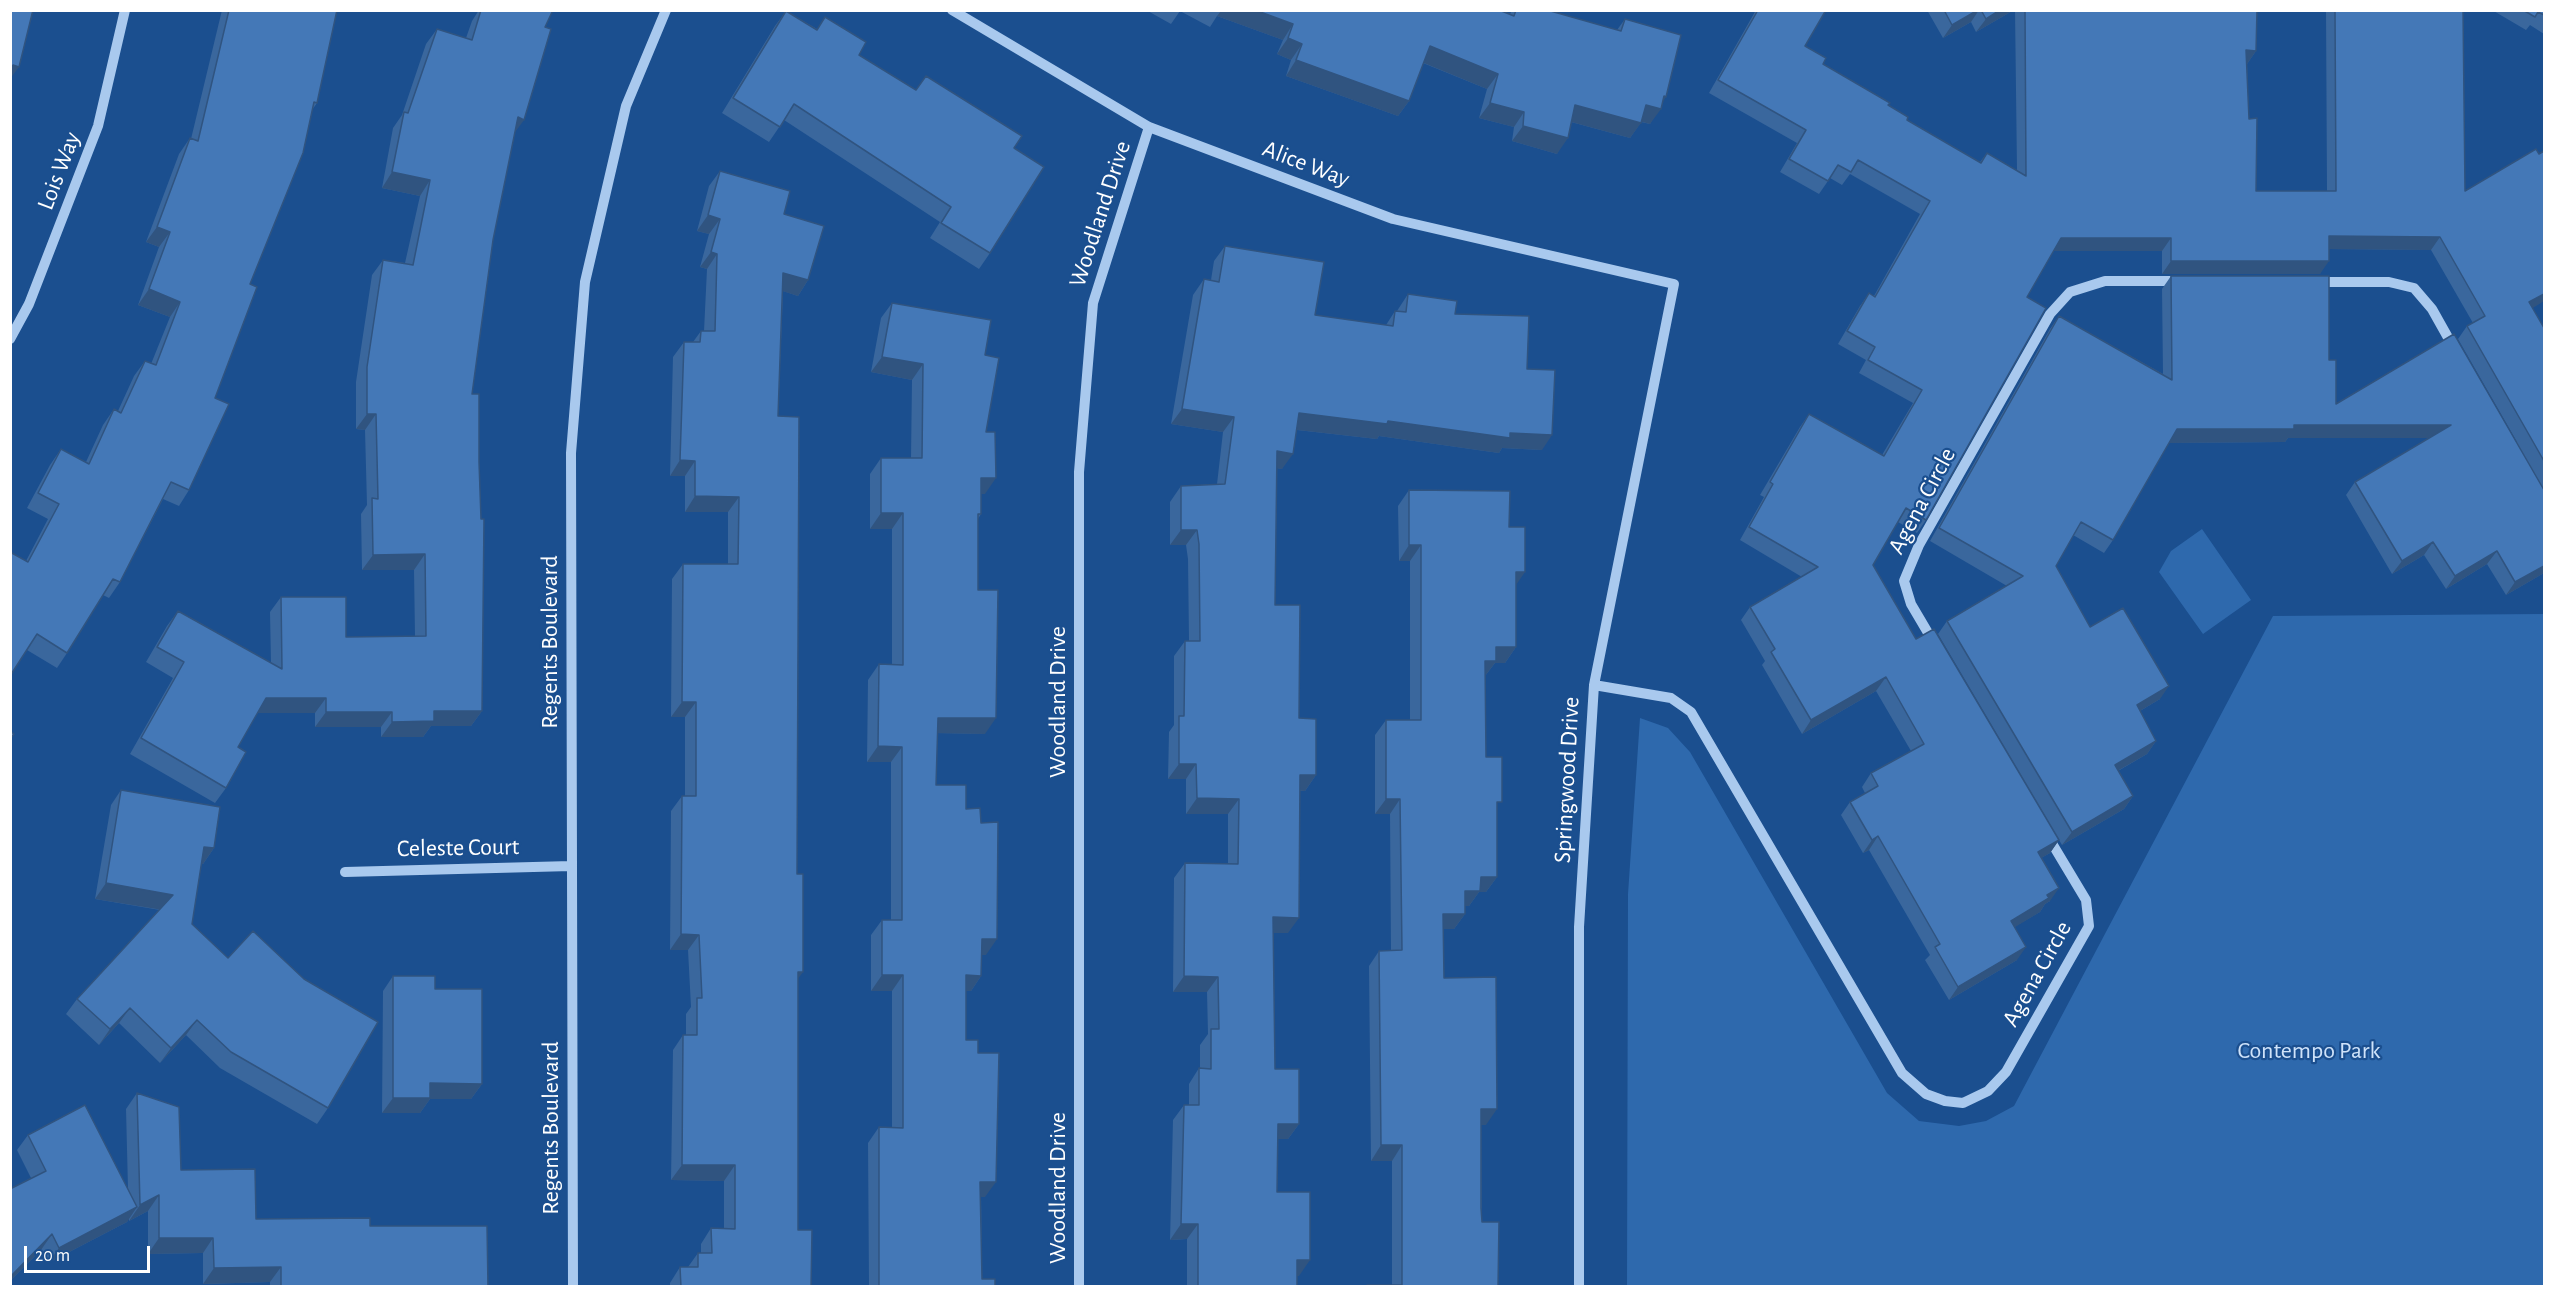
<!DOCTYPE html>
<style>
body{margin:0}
#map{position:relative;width:2555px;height:1297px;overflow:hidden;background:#1b4f8f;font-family:"Alegreya Sans",sans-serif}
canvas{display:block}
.frame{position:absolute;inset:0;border:12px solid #fff;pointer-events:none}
.scale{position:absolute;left:24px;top:1246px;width:126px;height:27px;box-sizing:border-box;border:3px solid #fff;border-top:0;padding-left:8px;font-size:18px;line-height:21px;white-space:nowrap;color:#fff;-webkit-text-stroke:4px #1b4f8f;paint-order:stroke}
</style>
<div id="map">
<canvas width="2555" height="1297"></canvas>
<div class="frame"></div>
<div class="scale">20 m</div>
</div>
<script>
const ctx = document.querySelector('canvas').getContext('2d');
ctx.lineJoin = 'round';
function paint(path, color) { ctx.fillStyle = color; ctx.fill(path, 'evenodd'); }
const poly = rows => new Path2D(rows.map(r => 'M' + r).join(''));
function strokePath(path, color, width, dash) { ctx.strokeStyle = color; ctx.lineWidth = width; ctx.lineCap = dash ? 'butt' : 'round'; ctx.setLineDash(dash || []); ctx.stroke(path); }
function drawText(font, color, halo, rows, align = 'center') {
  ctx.font = font + ' "Alegreya Sans",sans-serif'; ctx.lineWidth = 4.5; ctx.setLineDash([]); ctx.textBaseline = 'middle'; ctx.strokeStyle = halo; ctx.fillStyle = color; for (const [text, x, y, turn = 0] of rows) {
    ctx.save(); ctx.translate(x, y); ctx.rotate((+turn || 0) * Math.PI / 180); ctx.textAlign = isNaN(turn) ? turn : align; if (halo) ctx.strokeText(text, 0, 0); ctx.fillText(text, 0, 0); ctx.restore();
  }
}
paint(poly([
 [2202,529,2251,600,2203,634,2159,572,2171,551],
 [2544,614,2544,1286,1627,1286,1628,894,1640,718,1668,728,1690,752,1887,1093,1919,1121,1959,1126,1986,1121,2014,1106,2273,616]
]), '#2e69ad');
strokePath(poly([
 [952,10,1149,127,1393,219,1674,284,1594,685,1579,927,1579,1286],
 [2316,282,2389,282,2414,288,2432,309,2455,350],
 [10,339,29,304,98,126,125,10],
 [1934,643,1911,604,1904,581,1919,545,2050,314,2070,292,2105,281,2180,281],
 [1594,685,1671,698,1691,712,1902,1073,1926,1094,1945,1101,1963,1103,1988,1091,2006,1072,2089,926,2086,900,2047,835],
 [345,872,571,866],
 [573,1286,571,453,585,282,626,106,666,10],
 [1079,1286,1079,472,1093,303,1149,127]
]), '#a9c9ee', 10);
paint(poly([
 [222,10,337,10,317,103,312,110,250,284,215,398,189,490,179,506,163,499,120,582,109,598,103,595,67,653,57,668,27,650,26,561,48,519,27,508,50,465,61,449,86,462,103,425,114,409,118,411,134,376,145,361,151,364,170,317,138,305,159,247,146,242,179,154,190,138,191,139],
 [479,10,553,10,545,27,514,133,493,240,472,394,479,462,482,711,471,726,431,726,423,737,381,737,381,727,315,727,315,713,257,713,238,747,226,788,215,803,130,754,173,678,146,662,167,626,178,611,271,663,270,612,281,597,346,637,415,637,414,570,362,570,361,514,367,505,365,430,356,429,356,382,372,275,383,260,405,263,420,196,382,188,393,128,402,115,426,44,437,29,466,38,472,21],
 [1146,10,1499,10,1510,14,1512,10,1547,10,1617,30,1625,19,1662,102,1650,124,1641,122,1630,138,1571,122,1557,154,1512,141,1514,127,1479,118,1487,89,1423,63,1409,101,1398,116,1286,76,1291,60,1277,54,1283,40,1217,16,1210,27,1180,11,1171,24],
 [1756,10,1826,10,1805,46,1823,64,1888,105,1907,120,1980,162,1987,153,2017,171,2015,10,2257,10,2256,51,2247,64,2249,119,2256,191,2327,191,2326,10,2463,10,2465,191,2544,328,2544,573,2506,595,2487,564,2446,589,2424,555,2392,574,2346,495,2355,482,2429,438,2288,438,2285,442,2169,443,2113,540,2104,553,2073,535,2056,566,2090,627,2160,699,2140,711,2156,741,2147,754,2118,771,2133,796,2124,809,2062,845,1938,634,1947,621,2007,586,1930,541,2050,329,2059,316,2163,374,2162,289,2171,276,2329,360,2336,404,2517,442,2458,339,2467,326,2473,323,2431,250,2329,249,2320,274,2162,274,2162,251,2053,251,2027,297,1926,520,1917,533,1898,522,1873,565,1916,639,2059,840,2050,853,2041,858,2050,901,2045,904,2040,912,2014,927,2017,960,1949,1000,1925,960,1930,955,1869,850,1863,853,1841,815,1850,802,1865,793,1862,787,1871,773,1911,751,1876,691,1802,734,1762,665,1765,661,1741,620,1750,607,1802,577,1740,540,1764,497,1760,495,1800,427,1809,414,1882,455,1913,403,1859,373,1866,360,1838,344,1860,306,1869,293,1874,296,1920,214,1850,174,1842,185,1830,178,1819,194,1780,172,1797,143,1709,93],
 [1927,10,2014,10,1976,32,1971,22,1943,38],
 [2492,10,2544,10,2544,34,2530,25,2526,30],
 [786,11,817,29,825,17,859,55,916,90,926,76,1014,148,990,253,979,269,930,238,940,222,784,120,769,142,722,113,775,26],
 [720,171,784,214,808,280,798,296,783,291,778,416,797,874,798,1230,811,1287,670,1287,670,1283,680,1267,688,1267,698,1253,701,1253,701,1244,711,1228,724,1229,724,1181,671,1180,673,1050,683,1035,686,1035,686,1014,691,1007,688,950,670,950,671,811,682,796,685,796,685,717,671,717,672,579,683,564,728,564,728,512,685,512,685,476,670,476,673,357,684,342,693,342,701,331,704,331,707,269,700,267,709,234,697,231,709,186],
 [1225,246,1315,315,1386,325,1395,311,1397,311,1408,294,1455,314,1527,369,1542,450,1502,448,1499,453,1379,436,1377,439,1297,430,1282,469,1277,468,1275,605,1299,718,1316,775,1305,791,1300,791,1288,933,1273,933,1275,1069,1299,1124,1288,1139,1278,1139,1277,1192,1299,1276,1297,1276,1297,1287,1187,1287,1187,1239,1170,1240,1173,1120,1184,1105,1189,1105,1189,1084,1199,1068,1200,1068,1200,1045,1208,1034,1207,992,1173,992,1174,878,1185,863,1228,864,1228,814,1186,814,1186,779,1168,779,1169,732,1174,725,1174,656,1185,641,1189,641,1188,559,1186,545,1170,545,1170,502,1181,486,1217,484,1223,432,1171,424,1193,295,1204,279,1211,280,1214,261],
 [892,303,985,355,986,432,985,494,981,494,981,514,978,519,978,590,985,734,937,733,936,785,966,809,986,955,982,955,981,976,971,991,966,991,966,1040,978,1053,985,1197,981,1197,982,1279,995,1287,869,1287,868,1143,879,1127,892,1127,892,991,871,991,871,935,882,920,891,920,891,762,867,762,868,680,879,664,892,664,892,529,870,529,870,474,881,458,911,458,912,380,871,372,881,318],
 [1409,490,1509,527,1516,585,1516,647,1505,663,1495,663,1485,676,1486,757,1497,808,1497,877,1486,892,1479,892,1469,906,1465,906,1465,914,1454,929,1443,929,1444,978,1486,1125,1481,1125,1482,1222,1498,1287,1366,1287,1367,1285,1392,1285,1392,1161,1371,1161,1369,966,1379,951,1391,951,1390,814,1375,814,1375,735,1386,720,1410,720,1410,561,1399,561,1398,506],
 [121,790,214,848,203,864,201,864,192,924,328,1108,317,1124,220,1068,186,1035,160,1063,119,1023,99,1045,66,1014,77,999,160,910,95,899,111,805],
 [393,976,482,1084,471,1099,430,1099,420,1113,382,1113,383,991],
 [137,1093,181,1170,256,1219,370,1226,488,1287,270,1287,270,1282,203,1284,203,1253,148,1254,148,1211,129,1221,129,1218,127,1222,48,1263,41,1250,10,1281,10,1189,31,1178,17,1150,28,1135,128,1189,126,1109]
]), '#3a679d');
paint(poly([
 [1219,10,1255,10,1293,24,1283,40,1217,16,1221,11],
 [1978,10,1979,10,1971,22,1943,38,1952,25],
 [2000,10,2014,10,1976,32,1986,19],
 [1288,38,1302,44,1291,60,1277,54],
 [1430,46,1498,74,1487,89,1419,61],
 [2246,50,2256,51,2247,64],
 [1296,60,1409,101,1398,116,1286,76],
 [13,65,19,67,10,79,10,70],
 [1664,96,1666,97,1659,108,1661,109,1650,124,1635,120,1646,105],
 [1490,103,1524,112,1514,127,1479,118],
 [1575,105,1641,123,1630,138,1564,120],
 [518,117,524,120,513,135],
 [1523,126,1568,138,1557,154,1512,141],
 [392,172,430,180,420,196,382,188],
 [708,215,720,219,709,234,697,231],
 [157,227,170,232,159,247,146,242],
 [2329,236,2440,237,2431,250,2319,249],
 [2061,238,2171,238,2162,251,2052,251],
 [711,252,717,254,707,269,700,267],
 [2171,261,2329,261,2320,274,2162,274],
 [783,273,808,280,798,296,773,288],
 [149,289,180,302,170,317,138,305],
 [2544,294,2544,301,2520,316,2529,302],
 [882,357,923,364,912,380,871,372],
 [1182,409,1234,417,1223,432,1171,424],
 [1299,413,1510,433,1552,435,1542,450,1502,448,1499,453,1379,436,1377,439,1289,429],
 [367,414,376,414,365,430,356,429],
 [2294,425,2451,425,2442,438,2288,438,2285,442,2168,443,2177,429],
 [1277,451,1293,454,1282,469,1266,467],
 [680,460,695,461,685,476,670,476],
 [981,478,996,478,985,494,970,494],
 [695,496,739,497,728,512,685,512],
 [881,513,903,513,892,529,870,529],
 [1181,530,1197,530,1186,545,1170,545],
 [2433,542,2424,555,2392,574,2402,561],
 [1409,545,1421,545,1410,561,1399,561],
 [2497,551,2487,564,2446,589,2455,576],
 [425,554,414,570,362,570,373,555],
 [2544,566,2544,573,2506,595,2515,582],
 [1516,572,1525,572,1514,588],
 [1496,647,1516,647,1505,663,1495,663,1485,676,1485,661],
 [1886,677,1876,691,1802,734,1811,720],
 [2169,686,2160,699,2128,718,2137,705],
 [266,698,326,698,315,713,256,713],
 [682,702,696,702,685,717,671,717],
 [434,711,482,711,471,726,431,726,423,737,381,737,392,722],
 [326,712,392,712,381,727,315,727],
 [938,718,996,718,985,734,927,733],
 [2156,741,2147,754,2105,778,2115,765],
 [878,746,902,747,891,762,867,762],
 [1179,764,1196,764,1186,779,1168,779],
 [1300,775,1316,775,1305,791,1289,790],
 [2133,796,2124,809,2062,845,2072,832],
 [1197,798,1239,799,1228,814,1186,814],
 [1386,799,1400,799,1390,814,1375,814],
 [1878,836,1869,850,1863,853,1872,840],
 [2059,840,2050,853,2029,865,2038,852],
 [204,847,214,848,203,864,193,862],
 [1481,877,1497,877,1486,892,1479,892,1469,906,1454,906,1465,891],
 [106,883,173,895,163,910,95,899],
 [2059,888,2050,901,2045,904,2040,912,2002,935,2011,921,2047,895],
 [1443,914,1465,914,1454,929,1432,929],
 [1273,917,1299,918,1288,933,1262,933],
 [681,934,699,935,688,950,670,950],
 [982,939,997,939,986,955,971,955],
 [2026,947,2017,960,1949,1000,1958,987],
 [798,972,803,972,792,987],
 [882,975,903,975,892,991,871,991],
 [966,975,981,976,971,991,955,991],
 [1184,976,1218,977,1207,992,1173,992],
 [130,1008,119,1023,99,1045,110,1029],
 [197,1020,186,1035,160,1063,171,1048],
 [430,1083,482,1084,471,1099,430,1099,420,1113,382,1113,393,1098],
 [1481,1109,1497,1109,1486,1125,1470,1125],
 [1278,1124,1299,1124,1288,1139,1267,1139],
 [1381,1145,1402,1145,1392,1161,1371,1161],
 [682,1165,735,1165,724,1181,671,1180],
 [980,1182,996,1182,985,1197,970,1197],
 [159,1195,148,1211,129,1221,140,1205],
 [137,1207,127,1222,48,1263,59,1248],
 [1181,1224,1198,1224,1187,1239,1170,1240],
 [52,1234,41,1250,10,1281,10,1277],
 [159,1238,213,1238,203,1253,148,1254],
 [1297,1260,1310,1260,1299,1276,1286,1276],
 [281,1267,270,1282,203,1284,214,1268]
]), '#305480');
const building = poly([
 [10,10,33,10,19,67,13,65,10,73,10,10],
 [229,10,337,10,317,103,314,102,303,153,250,284,257,287,215,398,229,404,189,490,171,482,120,582,113,579,67,653,37,634,10,676,10,552,28,562,59,504,38,493,61,449,89,464,114,409,121,413,145,361,156,365,180,302,149,289,170,232,157,227,190,138,198,141,229,10],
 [481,10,553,10,545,27,551,29,524,120,518,117,493,240,472,394,479,394,479,462,481,519,484,519,482,711,434,711,434,721,392,722,392,712,326,712,326,698,266,698,238,747,246,752,226,788,141,738,184,662,157,647,178,611,282,669,281,597,346,597,346,637,426,636,425,554,373,555,372,498,378,499,376,414,367,414,367,367,383,260,413,265,430,180,392,172,404,112,408,113,437,29,472,40,481,10],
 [1255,10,1499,10,1514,16,1516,10,1547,10,1621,31,1625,19,1681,35,1666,97,1664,96,1661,109,1646,105,1641,123,1575,105,1568,138,1523,126,1524,112,1490,103,1498,74,1430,46,1409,101,1296,60,1302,44,1288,38,1293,24,1255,10],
 [1758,10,1826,10,1805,46,1826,58,1823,64,1890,103,1888,105,1908,117,1907,120,1981,163,1987,153,2026,176,2025,10,2257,10,2256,51,2246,50,2249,119,2257,118,2256,191,2336,191,2335,10,2463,10,2465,191,2536,149,2539,154,2544,151,2544,294,2529,302,2544,328,2544,461,2467,326,2485,316,2440,237,2329,236,2329,261,2171,261,2171,238,2061,238,2027,297,2046,308,1926,520,1906,508,1873,565,1916,639,1934,629,2059,840,2038,852,2059,888,2047,895,2049,898,2011,921,2026,947,1958,987,1935,947,1940,944,1878,836,1872,840,1850,802,1878,786,1871,773,1924,744,1886,677,1811,720,1771,652,1775,649,1750,607,1818,567,1749,527,1773,484,1770,482,1809,414,1884,456,1922,390,1868,360,1875,347,1847,331,1869,293,1875,297,1930,201,1858,160,1851,172,1838,165,1828,181,1789,159,1806,130,1718,80,1758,10],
 [1944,10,1978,10,1952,25,1944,10],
 [1981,10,2000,10,1986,19,1981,10],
 [2523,10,2544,10,2544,15,2538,12,2535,17,2523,10],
 [786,11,817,30,825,17,866,42,859,55,916,90,926,76,1022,136,1014,148,1044,167,990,253,941,223,951,207,794,104,780,127,733,98,786,11],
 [720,171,790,191,784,214,824,226,808,280,783,273,778,416,799,417,797,874,803,874,803,972,798,972,798,1230,812,1230,811,1287,681,1287,680,1267,698,1267,698,1253,712,1253,711,1228,735,1229,735,1165,682,1165,683,1035,697,1035,697,998,702,998,699,935,681,934,682,796,696,796,696,702,682,702,683,564,738,564,739,497,695,496,695,461,680,460,684,342,700,342,701,331,715,331,717,254,711,252,720,219,708,215,720,171],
 [1225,246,1324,262,1315,315,1393,326,1395,311,1406,312,1408,294,1457,301,1455,314,1529,316,1527,369,1555,370,1552,435,1510,433,1510,438,1388,421,1387,424,1299,413,1293,454,1277,451,1275,605,1300,605,1299,718,1316,719,1316,775,1300,775,1299,918,1273,917,1275,1069,1299,1069,1299,1124,1278,1124,1277,1192,1310,1192,1310,1260,1297,1260,1297,1287,1198,1287,1198,1224,1181,1224,1184,1105,1199,1105,1199,1068,1211,1069,1211,1029,1219,1029,1218,977,1184,976,1185,863,1238,864,1239,799,1197,798,1196,764,1179,764,1179,716,1184,716,1185,641,1200,641,1199,544,1197,530,1181,530,1181,486,1225,484,1234,417,1182,409,1204,279,1219,282,1225,246],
 [2171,276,2329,276,2329,360,2336,360,2336,404,2454,334,2544,490,2544,566,2515,582,2497,551,2455,576,2433,542,2402,561,2355,482,2451,425,2294,425,2294,429,2177,429,2113,540,2081,522,2056,566,2090,627,2123,608,2169,686,2137,705,2156,741,2115,765,2133,796,2072,832,1947,621,2023,576,1939,528,2059,316,2172,380,2171,276],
 [892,303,991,320,985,355,999,358,986,432,995,432,996,478,981,478,981,514,978,514,978,590,998,590,996,718,938,718,936,785,966,785,966,809,980,808,981,823,998,822,997,939,982,939,981,976,966,975,966,1040,978,1040,978,1053,999,1053,996,1182,980,1182,982,1279,995,1279,995,1287,879,1287,879,1127,903,1128,903,975,882,975,882,920,902,920,902,747,878,746,879,664,903,665,903,513,881,513,881,458,922,458,923,364,882,357,892,303],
 [1409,490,1510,491,1509,527,1525,527,1525,572,1516,572,1516,647,1496,647,1496,661,1485,661,1486,757,1502,757,1502,802,1497,802,1497,877,1481,877,1480,891,1465,891,1465,914,1443,914,1444,978,1496,977,1497,1109,1481,1109,1481,1208,1482,1222,1499,1222,1498,1287,1367,1287,1367,1285,1402,1285,1402,1145,1381,1145,1379,951,1402,950,1400,799,1386,799,1386,720,1421,720,1421,545,1409,545,1409,490],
 [10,731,14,734,10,739,10,731],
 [121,790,220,807,214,848,204,847,192,924,228,958,253,931,304,979,378,1022,328,1108,231,1052,197,1020,171,1048,130,1008,110,1029,77,999,173,895,106,883,121,790],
 [393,976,435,976,435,989,482,989,482,1084,430,1083,430,1098,393,1098,393,976],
 [137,1093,179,1107,181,1170,255,1169,256,1219,370,1218,370,1226,487,1226,488,1287,281,1287,281,1267,214,1268,213,1238,159,1238,159,1195,140,1205,137,1093],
 [85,1105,137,1207,59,1248,52,1234,10,1277,10,1189,46,1171,28,1135,85,1105]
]);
paint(building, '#4478b7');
strokePath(building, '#305480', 1.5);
drawText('24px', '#fff', '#1b4f8f', [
 ["Alice Way",1306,164,21],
 ["Lois Way",59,171,-69],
 ["Woodland Drive",1100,214,-72],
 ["Agena Circle",1922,501,-62],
 ["Regents Boulevard",550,642,-90],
 ["Woodland Drive",1058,702,-90],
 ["Springwood Drive",1567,780,-87],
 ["Celeste Court",458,848,-1],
 ["Agena Circle",2037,974,-61],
 ["Regents Boulevard",551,1128,-90],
 ["Woodland Drive",1058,1188,-90]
]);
drawText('24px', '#cfe3fa', '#1b4f8f', [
 ["Contempo Park",2309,1051]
]);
</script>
